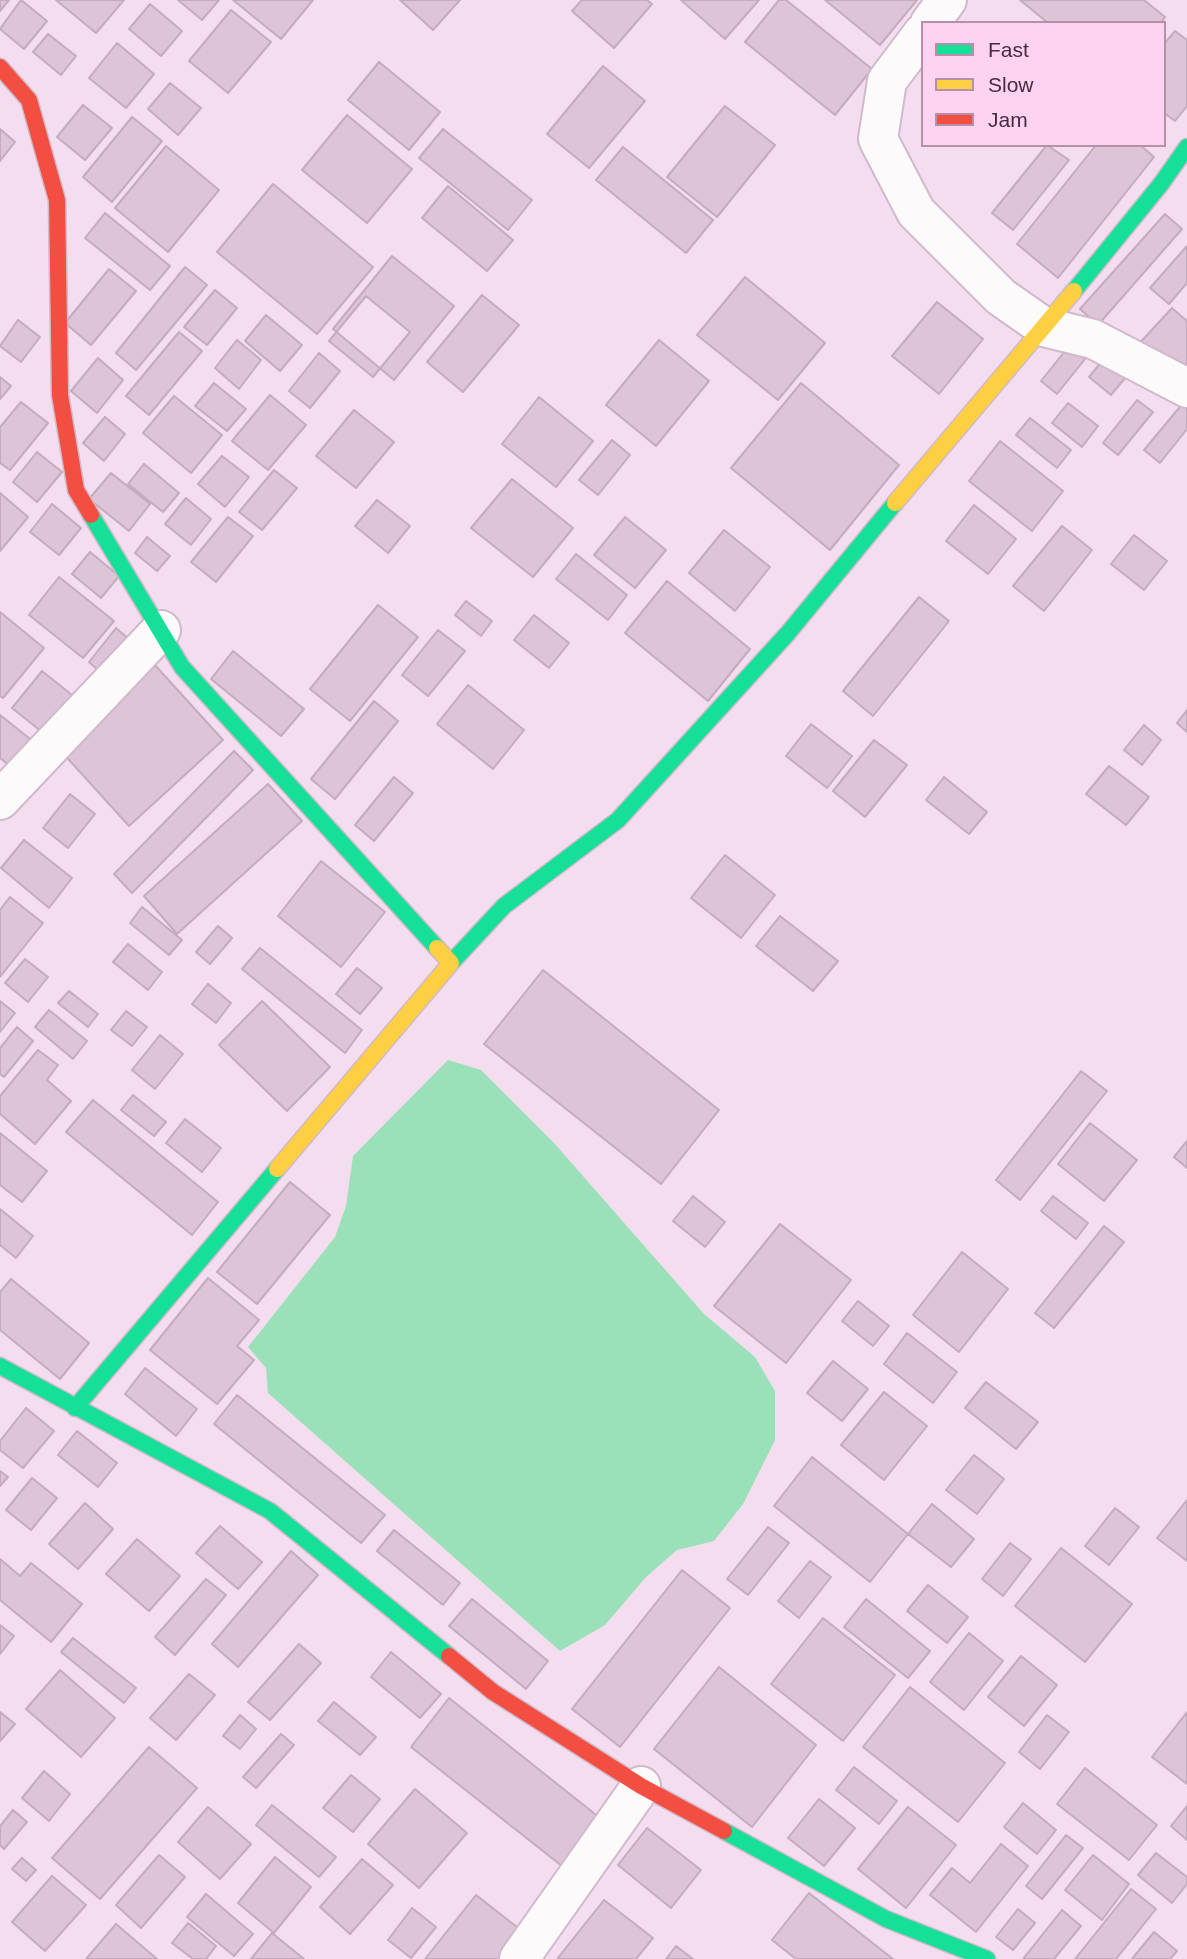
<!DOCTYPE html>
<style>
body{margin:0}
#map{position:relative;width:1187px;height:1959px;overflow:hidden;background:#f4ddee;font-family:Arial,sans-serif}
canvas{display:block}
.legend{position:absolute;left:921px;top:21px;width:245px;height:126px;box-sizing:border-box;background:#fed3f2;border:2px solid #b590ab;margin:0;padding:9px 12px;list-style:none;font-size:21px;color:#472b40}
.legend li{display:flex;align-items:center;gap:14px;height:35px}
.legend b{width:35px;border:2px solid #b590ab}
</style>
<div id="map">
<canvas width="1187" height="1959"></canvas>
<ul class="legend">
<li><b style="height:9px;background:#16e098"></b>Fast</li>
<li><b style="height:9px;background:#ffcf43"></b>Slow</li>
<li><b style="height:9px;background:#f24e42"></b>Jam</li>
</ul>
</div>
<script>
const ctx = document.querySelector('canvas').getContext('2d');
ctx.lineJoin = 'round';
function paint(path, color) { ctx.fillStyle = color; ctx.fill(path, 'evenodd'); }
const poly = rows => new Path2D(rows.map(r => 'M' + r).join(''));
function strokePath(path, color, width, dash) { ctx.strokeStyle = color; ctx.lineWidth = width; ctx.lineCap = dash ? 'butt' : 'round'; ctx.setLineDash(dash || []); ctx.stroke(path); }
paint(poly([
 [448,1060,481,1070,554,1143,704,1314,755,1357,775,1391,775,1440,743,1504,714,1541,677,1550,646,1577,605,1625,560,1651,268,1393,266,1368,248,1347,335,1237,346,1206,353,1156]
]), '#9ae1ba');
const building = poly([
 [0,0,9,0,0,11,0,0],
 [21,0,47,21,24,49,0,29,21,0],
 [56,0,124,0,96,33,56,0],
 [178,0,219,0,202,20,178,0],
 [233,0,313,0,281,39,233,0],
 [400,0,460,0,433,30,400,0],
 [582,0,647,0,652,4,614,48,572,11,582,0],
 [681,0,759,0,725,39,681,0],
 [779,0,786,0,872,69,835,115,745,42,779,0],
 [825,0,917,0,880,45,825,0],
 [1020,0,1144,0,1165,17,1161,23,1048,23,1020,0],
 [150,4,182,31,161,56,129,29,150,4],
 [231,10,271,42,228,93,189,61,231,10],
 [1175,31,1187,40,1187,106,1175,121,1164,113,1164,44,1175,31],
 [48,34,76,56,61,75,33,52,48,34],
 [117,43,154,74,126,108,89,78,117,43],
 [379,62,440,112,409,150,348,100,379,62],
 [603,66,645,101,589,168,547,134,603,66],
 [170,83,201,108,178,135,148,109,170,83],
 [83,105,112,128,85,160,57,137,83,105],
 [725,106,775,145,717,217,667,177,725,106],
 [347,115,412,169,367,223,302,170,347,115],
 [132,117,162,141,112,202,83,177,132,117],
 [0,129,15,142,0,161,0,129],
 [443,129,532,200,508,230,419,158,443,129],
 [1047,145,1069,160,1013,230,992,213,1047,145],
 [1096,145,1140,145,1154,157,1058,278,1017,244,1096,145],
 [166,146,219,190,168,252,115,208,166,146],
 [623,147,713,220,686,253,596,180,623,147],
 [273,184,373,267,317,334,217,252,273,184],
 [448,186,513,240,487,271,422,218,448,186],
 [105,213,170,266,150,290,85,238,105,213],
 [1165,214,1182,229,1098,325,1080,309,1165,214],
 [1187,246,1187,283,1169,304,1150,288,1187,246],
 [392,256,454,306,394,380,333,329,392,256],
 [185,267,207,285,136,370,116,353,185,267],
 [109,269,136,291,91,345,65,323,109,269],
 [745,277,825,343,778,400,697,335,745,277],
 [215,290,237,308,207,345,184,327,215,290],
 [482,295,519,325,463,392,427,362,482,295],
 [366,296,410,332,373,377,329,341,366,296],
 [937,302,983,339,939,394,892,356,937,302],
 [1172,308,1187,321,1187,367,1136,347,1172,308],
 [266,315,302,345,280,371,245,341,266,315],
 [18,320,40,337,21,362,0,346,18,320],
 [179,332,202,351,149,415,126,396,179,332],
 [237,340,261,360,239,389,215,368,237,340],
 [659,340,709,381,656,446,606,405,659,340],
 [1069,346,1085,359,1057,394,1041,381,1069,346],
 [319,353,340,371,310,408,289,391,319,353],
 [98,358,123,380,97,413,71,391,98,358],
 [1103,360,1125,378,1111,395,1089,377,1103,360],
 [0,377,11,386,0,399,0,377],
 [214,383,246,409,227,431,195,406,214,383],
 [801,383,899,465,830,550,731,468,801,383],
 [270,395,306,425,268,470,232,441,270,395],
 [174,396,222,435,191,473,143,433,174,396],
 [539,397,593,441,556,487,502,444,539,397],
 [1137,400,1153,412,1118,455,1103,443,1137,400],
 [21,402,48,423,10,470,0,463,0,427,21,402],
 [1184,402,1187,405,1187,429,1160,463,1144,450,1184,402],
 [1068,403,1098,426,1082,447,1052,423,1068,403],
 [354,410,394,442,356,488,316,456,354,410],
 [105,417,125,434,104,461,83,443,105,417],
 [1030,418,1071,450,1057,468,1016,435,1030,418],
 [612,440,630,455,598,495,579,480,612,440],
 [1000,441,1063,491,1032,531,969,481,1000,441],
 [37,452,62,472,37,502,13,482,37,452],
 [222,456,249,477,225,507,198,484,222,456],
 [144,464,179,493,163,512,128,484,144,464],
 [274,470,297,488,262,530,239,512,274,470],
 [111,473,150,504,129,531,89,499,111,473],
 [512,479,573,528,533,577,471,528,512,479],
 [0,493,28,517,0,551,0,493],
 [186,498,211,519,191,545,165,524,186,498],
 [377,500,410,526,388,553,355,526,377,500],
 [52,504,81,528,59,555,30,532,52,504],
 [974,505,1016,539,988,574,946,541,974,505],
 [228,517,253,536,216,582,191,562,228,517],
 [625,517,666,550,635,588,594,555,625,517],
 [1062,526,1092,550,1044,611,1013,586,1062,526],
 [724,530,770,567,735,611,689,573,724,530],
 [1134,535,1167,561,1144,590,1111,564,1134,535],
 [147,537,170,556,157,571,135,553,147,537],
 [90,552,119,576,101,598,72,574,90,552],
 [576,554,627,595,608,620,556,579,576,554],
 [59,577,114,621,83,658,29,615,59,577],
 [667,581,750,649,708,701,625,633,667,581],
 [919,597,949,621,873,716,843,691,919,597],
 [466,601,492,621,481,636,455,615,466,601],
 [378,605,418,637,350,721,310,689,378,605],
 [0,612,44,648,3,698,0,696,0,612],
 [534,615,569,643,549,668,514,640,534,615],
 [116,628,137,646,109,680,89,662,116,628],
 [438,630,465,651,428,696,402,675,438,630],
 [233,651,304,709,281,736,211,679,233,651],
 [154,664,223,740,129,826,60,750,154,664],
 [42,671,77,699,47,736,12,708,42,671],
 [468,685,524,730,493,769,437,724,468,685],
 [374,701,398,721,335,799,311,779,374,701],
 [1187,710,1187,732,1177,723,1187,710],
 [0,715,39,746,18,772,0,758,0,715],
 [811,724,852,756,827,788,786,756,811,724],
 [1144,725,1161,740,1142,765,1124,750,1144,725],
 [874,740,907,765,865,817,833,791,874,740],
 [234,751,253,770,132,893,114,874,234,751],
 [1109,766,1149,797,1126,825,1086,794,1109,766],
 [394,777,413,793,374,841,355,825,394,777],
 [944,777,987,812,969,834,926,800,944,777],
 [268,784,302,821,177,934,144,896,268,784],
 [70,794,95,814,68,848,43,828,70,794],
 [24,840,72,878,49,908,1,868,24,840],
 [725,855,775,895,741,938,691,898,725,855],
 [321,861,385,912,341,967,278,916,321,861],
 [10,897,43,923,0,977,0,910,10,897],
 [142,907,182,940,169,955,130,923,142,907],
 [780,916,838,961,813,991,756,946,780,916],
 [218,926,232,938,210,964,196,952,218,926],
 [128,944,162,972,148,990,113,962,128,944],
 [260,948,362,1030,345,1053,242,969,260,948],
 [25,959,48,977,28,1002,5,983,25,959],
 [357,968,382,988,360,1014,336,994,357,968],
 [543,970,719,1110,661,1184,484,1044,543,970],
 [208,984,231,1003,216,1023,192,1004,208,984],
 [69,991,98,1014,88,1027,58,1003,69,991],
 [0,1001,15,1013,0,1032,0,1001],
 [262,1001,330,1067,287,1111,219,1045,262,1001],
 [49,1010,87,1041,73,1059,35,1027,49,1010],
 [126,1011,147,1027,132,1046,111,1030,126,1011],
 [17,1027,33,1041,4,1077,0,1074,0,1048,17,1027],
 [160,1035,183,1054,155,1089,132,1070,160,1035],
 [38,1050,58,1065,47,1080,71,1101,35,1144,0,1114,0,1096,38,1050],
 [1081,1071,1107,1091,1020,1200,996,1180,1081,1071],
 [133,1095,166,1122,154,1136,121,1110,133,1095],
 [93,1100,218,1202,192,1235,66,1132,93,1100],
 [185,1119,221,1148,202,1172,166,1143,185,1119],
 [1090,1123,1137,1160,1104,1201,1058,1164,1090,1123],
 [0,1133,47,1171,22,1202,0,1185,0,1133],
 [1187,1141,1187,1168,1174,1157,1187,1141],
 [290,1182,330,1215,257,1304,217,1272,290,1182],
 [693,1196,725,1222,705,1247,673,1221,693,1196],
 [1053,1196,1088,1223,1076,1239,1041,1211,1053,1196],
 [0,1209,33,1236,16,1258,0,1245,0,1209],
 [780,1224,851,1280,786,1363,714,1306,780,1224],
 [1104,1226,1124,1242,1054,1328,1035,1313,1104,1226],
 [962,1252,1008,1289,959,1352,913,1315,962,1252],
 [208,1278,259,1320,237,1346,254,1360,217,1404,150,1350,208,1278],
 [11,1279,89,1343,60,1379,0,1330,0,1292,11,1279],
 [858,1301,889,1326,873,1346,842,1321,858,1301],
 [907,1333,957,1372,933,1403,884,1364,907,1333],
 [833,1361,868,1389,842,1421,807,1393,833,1361],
 [145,1368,197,1409,176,1436,125,1394,145,1368],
 [986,1382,1038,1422,1016,1449,965,1408,986,1382],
 [884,1392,927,1426,884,1480,841,1445,884,1392],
 [237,1395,385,1515,361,1543,214,1424,237,1395],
 [26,1408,54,1431,23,1468,0,1450,0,1441,26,1408],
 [77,1431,117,1463,98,1487,58,1455,77,1431],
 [974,1455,1004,1479,977,1514,946,1490,974,1455],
 [812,1457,908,1534,870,1582,774,1506,812,1457],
 [0,1471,8,1477,0,1486,0,1471],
 [32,1478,57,1498,31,1530,6,1510,32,1478],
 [1187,1500,1187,1561,1157,1538,1187,1500],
 [85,1503,113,1529,78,1569,49,1544,85,1503],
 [932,1504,974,1539,951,1567,908,1534,932,1504],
 [1115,1508,1139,1527,1109,1565,1085,1546,1115,1508],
 [220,1526,262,1562,238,1589,196,1553,220,1526],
 [768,1527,789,1543,748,1595,727,1579,768,1527],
 [394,1530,460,1583,443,1605,377,1551,394,1530],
 [137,1539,180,1576,149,1611,106,1574,137,1539],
 [1010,1543,1031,1559,1003,1596,982,1579,1010,1543],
 [1061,1548,1132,1604,1085,1662,1015,1606,1061,1548],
 [291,1551,318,1575,238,1667,212,1644,291,1551],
 [0,1559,20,1576,31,1563,82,1604,51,1642,0,1600,0,1559],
 [810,1561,831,1577,799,1618,778,1601,810,1561],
 [682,1570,730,1608,620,1747,572,1709,682,1570],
 [206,1579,226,1595,175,1655,155,1637,206,1579],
 [928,1585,968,1617,947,1643,907,1611,928,1585],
 [472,1599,548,1661,526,1689,449,1626,472,1599],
 [866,1599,930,1651,908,1678,844,1627,866,1599],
 [823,1618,895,1675,843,1741,771,1684,823,1618],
 [0,1625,14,1636,0,1654,0,1625],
 [969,1633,1003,1661,964,1710,930,1682,969,1633],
 [73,1638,136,1688,124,1703,61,1652,73,1638],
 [299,1644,321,1663,270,1720,248,1702,299,1644],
 [391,1652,441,1694,420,1718,371,1677,391,1652],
 [1021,1656,1057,1685,1024,1726,988,1697,1021,1656],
 [719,1667,816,1745,752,1827,654,1749,719,1667],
 [60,1670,115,1718,81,1757,26,1709,60,1670],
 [189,1674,215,1695,176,1740,150,1718,189,1674],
 [910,1687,1005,1763,958,1822,863,1747,910,1687],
 [449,1698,605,1822,567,1870,411,1747,449,1698],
 [334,1702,376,1737,360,1755,318,1721,334,1702],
 [0,1712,15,1724,0,1741,0,1712],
 [1187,1712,1187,1784,1152,1757,1187,1712],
 [240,1715,256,1729,240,1749,223,1736,240,1715],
 [1047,1715,1069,1732,1040,1769,1019,1752,1047,1715],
 [281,1734,294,1745,256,1788,243,1777,281,1734],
 [149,1747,197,1788,100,1899,52,1858,149,1747],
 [854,1767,897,1801,879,1824,836,1790,854,1767],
 [1085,1768,1157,1825,1129,1860,1057,1804,1085,1768],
 [44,1771,70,1794,49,1821,22,1798,44,1771],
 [351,1775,380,1799,353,1832,323,1808,351,1775],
 [415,1789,467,1833,419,1888,368,1844,415,1789],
 [819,1799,855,1828,824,1866,788,1838,819,1799],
 [1023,1803,1056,1830,1037,1854,1004,1827,1023,1803],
 [272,1805,336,1857,319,1877,256,1825,272,1805],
 [1187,1806,1187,1840,1171,1826,1187,1806],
 [208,1807,251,1844,220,1879,178,1842,208,1807],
 [908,1807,956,1845,906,1908,858,1869,908,1807],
 [13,1810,27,1822,4,1849,0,1845,0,1826,13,1810],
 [647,1828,701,1870,671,1908,618,1865,647,1828],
 [1066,1835,1083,1848,1042,1899,1026,1886,1066,1835],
 [1001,1844,1028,1866,976,1932,930,1895,952,1868,970,1883,1001,1844],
 [1156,1853,1187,1877,1187,1884,1172,1903,1138,1875,1156,1853],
 [159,1855,185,1877,141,1928,116,1905,159,1855],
 [1093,1855,1129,1884,1102,1920,1065,1890,1093,1855],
 [275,1857,311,1887,274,1933,238,1903,275,1857],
 [22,1858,36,1870,26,1881,12,1869,22,1858],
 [362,1859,393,1885,350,1934,320,1907,362,1859],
 [52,1876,86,1905,45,1951,12,1922,52,1876],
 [1131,1889,1156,1909,1116,1959,1075,1959,1131,1889],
 [809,1893,893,1959,796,1959,772,1940,809,1893],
 [206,1894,253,1934,234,1956,187,1917,206,1894],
 [476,1895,522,1931,500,1959,425,1959,476,1895],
 [604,1900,653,1938,636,1959,557,1959,604,1900],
 [412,1908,436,1927,411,1958,388,1940,412,1908],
 [1018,1909,1035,1923,1013,1950,996,1937,1018,1909],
 [1062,1910,1081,1926,1054,1959,1023,1959,1062,1910],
 [188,1923,216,1946,206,1959,193,1959,172,1943,188,1923],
 [116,1924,157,1959,86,1959,116,1924],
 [1154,1932,1177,1951,1170,1959,1132,1959,1154,1932],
 [272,1933,304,1959,251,1959,272,1933],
 [676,1946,693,1959,666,1959,676,1946]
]);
paint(building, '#ddc4d7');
strokePath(building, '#c3acbd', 2);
const street = poly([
 [930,23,947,0],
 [923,33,887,81,878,139,916,212,1001,297,1044,327,1093,339,1187,388],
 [0,800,161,630],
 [519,1959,641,1786]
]);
const fast = poly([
 [1074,291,1161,184,1187,147],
 [91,515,182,667,437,948],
 [451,963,504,906,618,820,788,633,895,503],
 [0,1366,270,1511,449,1656],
 [75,1408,277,1169],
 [724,1831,886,1919,987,1959]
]);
const slow = poly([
 [895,503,1074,291],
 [277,1169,451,963,437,948]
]);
const jam = poly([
 [0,67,29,100,57,200,60,395,76,490,91,515],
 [449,1656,493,1692,641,1786,724,1831]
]);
strokePath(street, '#d0b9ca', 42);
strokePath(fast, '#d0b9ca', 19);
strokePath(slow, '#d0b9ca', 19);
strokePath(jam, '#d0b9ca', 19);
strokePath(street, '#fdfafc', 38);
strokePath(fast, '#16e098', 16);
strokePath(slow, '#ffcf43', 16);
strokePath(jam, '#f24e42', 16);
</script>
